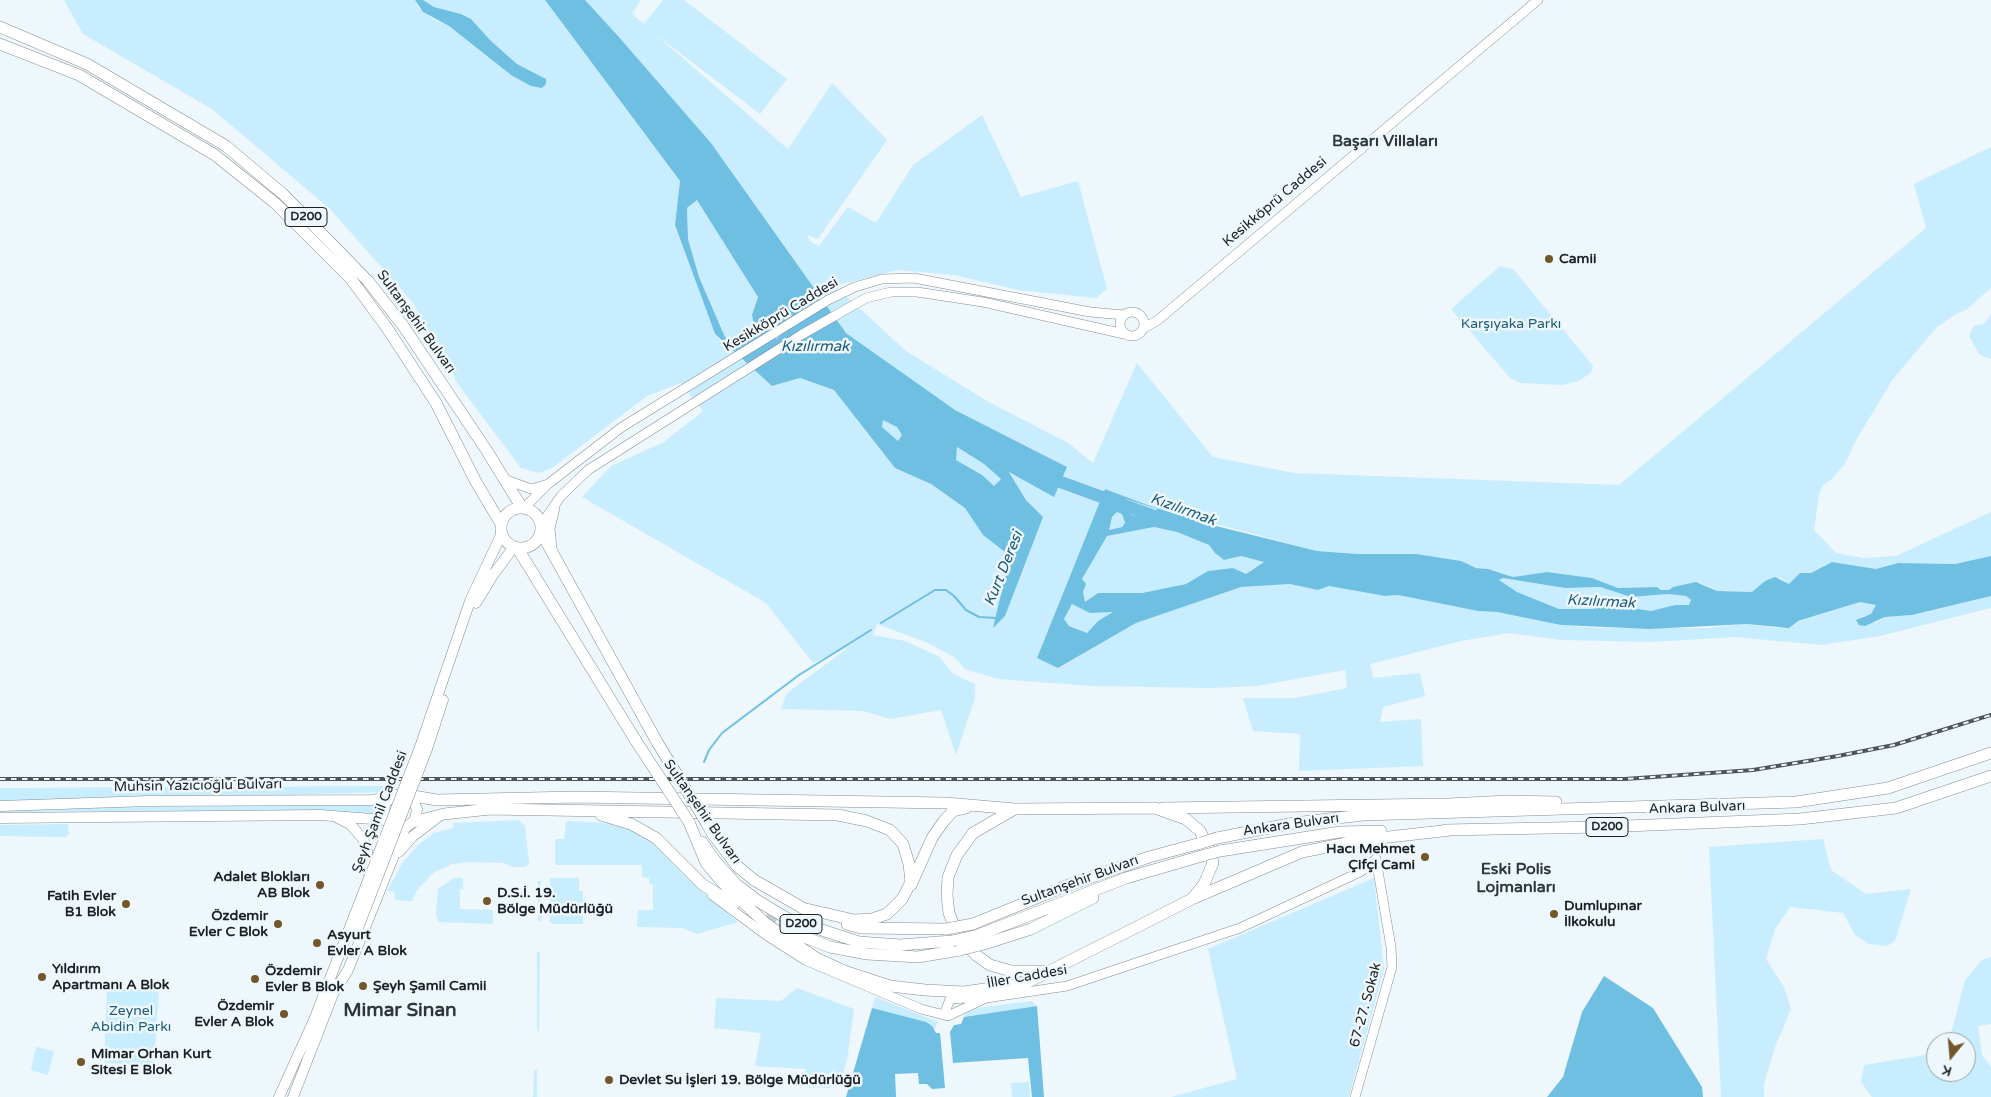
<!DOCTYPE html>
<meta charset="utf-8">
<style>
body{margin:0}
#map{position:relative;width:1991px;height:1097px;overflow:hidden;background:#edf7fc;font-family:"Varela Round",sans-serif}
canvas{display:block}
.north{position:absolute;left:1926px;top:1032px;width:50px;height:50px;box-sizing:border-box;background:#edf7fc;border:1px solid #9aa1a5;border-radius:50%;rotate:197deg;font-size:14px;font-weight:700;line-height:20px;text-align:center;color:#1d2022}
.north::after{content:'';display:block;margin:auto;width:18px;height:22px;background:#725729;clip-path:polygon(50% 0,100% 100%,50% 72%,0 100%)}
</style>
<div id="map">
<canvas width="1991" height="1097"></canvas>
<div class="north">K</div>
</div>
<script>
const ctx = document.querySelector('canvas').getContext('2d');
ctx.lineJoin = 'round';
function paint(path, color) { ctx.fillStyle = color; ctx.fill(path, 'evenodd'); }
const poly = rows => new Path2D(rows.map(r => 'M' + r).join(''));
function strokePath(path, color, width, dash) { ctx.strokeStyle = color; ctx.lineWidth = width; ctx.lineCap = dash ? 'butt' : 'round'; ctx.setLineDash(dash || []); ctx.stroke(path); }
function drawText(font, color, halo, rows, align = 'center') {
  ctx.font = font + ' "Varela Round",sans-serif'; ctx.lineWidth = 5; ctx.setLineDash([]); ctx.textBaseline = 'middle'; ctx.strokeStyle = halo; ctx.fillStyle = color; for (const [text, x, y, turn = 0] of rows) {
    ctx.save(); ctx.translate(x, y); ctx.rotate((+turn || 0) * Math.PI / 180); ctx.textAlign = isNaN(turn) ? turn : align; if (halo) ctx.strokeText(text, 0, 0); ctx.fillText(text, 0, 0); ctx.restore();
  }
}
paint(poly([
 [64,0,415,0,419,8,433,19,449,26,511,75,545,79,517,64,491,41,471,19,461,14,434,7,423,0,545,0,680,181,675,225,715,335,772,386,800,378,834,390,895,468,931,484,965,508,983,535,1010,556,994,627,1043,517,1026,500,1009,471,1067,467,955,410,846,333,711,143,585,0,641,0,632,14,644,24,663,0,684,0,787,79,760,114,655,34,788,149,832,83,887,140,818,239,807,235,810,241,819,246,848,207,876,223,913,165,982,115,1021,197,1078,181,1107,289,1096,298,1018,290,954,275,897,270,835,286,906,351,987,401,1068,443,1093,463,1137,363,1213,457,1294,473,1619,485,1926,228,1914,184,1991,147,1991,288,1966,310,1956,314,1937,327,1893,379,1856,440,1846,462,1832,479,1823,485,1819,495,1814,530,1836,553,1863,558,1896,556,1991,512,1991,556,1955,564,1898,563,1876,569,1832,562,1789,584,1780,578,1765,581,1752,592,1717,591,1701,583,1673,587,1669,590,1661,590,1657,587,1618,588,1592,578,1547,572,1513,577,1488,569,1476,568,1461,561,1317,551,1152,507,1162,512,1162,521,1143,518,1132,515,1122,507,1126,499,1149,506,1105,489,1037,658,1059,668,1136,623,1188,604,1241,587,1290,584,1318,590,1329,586,1385,596,1398,595,1478,611,1497,612,1561,625,1597,628,1706,628,1747,624,1777,628,1860,602,1877,605,1875,611,1871,615,1860,617,1876,623,1885,617,1912,615,1991,596,1991,608,1880,636,1821,645,1735,637,1652,642,1562,640,1508,633,1461,641,1370,664,1373,678,1420,673,1425,696,1383,707,1380,722,1421,719,1423,766,1299,771,1300,734,1253,731,1243,698,1295,698,1347,688,1345,670,1257,686,1211,688,1092,686,998,679,965,669,954,657,928,643,877,624,873,635,905,641,940,657,953,674,975,684,975,698,956,755,941,710,890,719,863,711,781,709,787,693,849,647,813,663,766,603,582,497,611,466,664,442,703,411,681,383,647,396,552,468,539,473,521,468,460,387,413,303,330,209,212,109,83,34],
 [698,199,758,297,752,315,757,334,738,346,725,337,699,277,688,239,687,208],
 [1500,266,1514,270,1593,366,1591,373,1578,381,1563,385,1521,383,1510,378,1451,309],
 [1991,314,1991,359,1980,355,1969,336,1974,326,1985,323],
 [771,317,784,333,776,339,765,326,766,319],
 [883,419,897,427,902,435,898,441,882,427],
 [957,447,984,464,1001,479,994,487,982,475,955,460],
 [1117,512,1122,514,1125,523,1122,527,1108,530,1112,517],
 [1154,527,1177,532,1209,545,1215,553,1224,560,1241,556,1264,562,1246,574,1233,568,1208,571,1186,584,1142,593,1098,593,1085,602,1081,579,1107,536],
 [1503,578,1565,588,1600,587,1631,597,1668,594,1686,596,1691,600,1689,605,1675,605,1651,611,1612,605,1592,609,1559,609,1517,592,1498,580],
 [1072,604,1090,613,1115,611,1098,621,1087,633,1069,626,1064,619],
 [392,786,390,792,0,802,0,788],
 [379,805,376,817,206,811,0,812,0,808],
 [518,820,525,826,529,864,525,867,512,867,504,863,470,862,452,864,433,873,417,890,412,901,395,900,394,892,387,891,403,862,417,846,434,833,453,828,453,823],
 [566,821,622,824,652,842,689,880,738,922,697,934,682,928,637,927,638,910,653,910,653,885,649,884,649,878,642,877,642,865,555,865,555,839,564,839],
 [68,824,69,834,65,837,0,836,0,825],
 [1823,839,1831,870,1866,894,1911,889,1895,941,1887,946,1869,944,1855,935,1843,913,1790,907,1775,929,1766,959,1784,987,1791,1009,1775,1047,1764,1084,1764,1097,1721,1097,1709,847],
 [454,878,463,878,463,889,460,889,460,909,493,910,493,924,439,922,436,916,438,889],
 [550,878,579,878,579,891,583,891,583,924,553,924,550,922],
 [1374,878,1384,969,1349,1097,1171,1097,1237,1079,1208,949],
 [538,881,541,881,541,921,538,921],
 [537,952,540,952,539,1031,537,1031],
 [1991,957,1991,1024,1978,1026,1982,1055,1991,1067,1991,1097,1872,1097,1861,1082,1864,1065,1936,1053,1936,1072,1966,1072,1966,1042,1949,1042,1965,980,1982,960],
 [107,988,159,991,154,1065,104,1063],
 [797,988,854,1009,847,1060,840,1083,829,1088,806,1087,805,1069,755,1066,761,1033,714,1028,716,998,781,1001],
 [875,997,938,1022,934,1031,932,1026,872,1008],
 [1031,1001,1037,1006,964,1017,967,1012,979,1008],
 [36,1047,54,1051,48,1075,31,1070],
 [534,1070,537,1070,537,1097,533,1097],
 [1029,1082,1030,1097,1012,1097,1011,1083]
]), '#c8edfe');
paint(poly([
 [415,0,423,0,434,7,461,14,471,19,491,41,517,64,546,79,546,84,542,88,531,86,511,75,449,26,423,12],
 [545,0,585,0,618,36,711,143,846,333,955,410,1067,467,1054,497,1009,472,1026,500,1043,517,1005,616,993,628,1010,556,983,535,965,508,931,484,895,468,834,390,800,378,772,386,715,334,675,225,680,181],
 [697,200,758,297,752,315,756,335,738,346,725,337,699,277,688,239,687,208],
 [771,317,784,332,776,339,765,326,766,319],
 [883,420,897,427,902,435,898,441,882,427],
 [957,447,984,464,1001,479,994,486,982,475,956,460],
 [1105,489,1150,506,1212,525,1317,551,1358,554,1416,554,1461,561,1476,568,1488,569,1513,577,1547,572,1592,578,1618,588,1657,587,1661,590,1669,590,1673,587,1696,582,1717,591,1752,592,1765,581,1775,577,1789,584,1800,573,1811,573,1832,562,1876,569,1898,563,1955,564,1991,556,1991,596,1912,615,1885,617,1865,626,1859,625,1856,620,1871,614,1876,605,1860,602,1798,621,1789,628,1747,624,1650,629,1561,625,1497,612,1478,611,1398,595,1385,596,1329,586,1318,590,1290,584,1241,587,1136,623,1058,668,1037,658],
 [1126,499,1157,509,1155,512,1162,512,1162,521,1132,515,1122,507],
 [1117,512,1122,514,1125,523,1122,527,1109,530,1112,517],
 [1154,527,1177,532,1209,545,1215,553,1224,560,1241,556,1264,562,1246,574,1233,568,1208,571,1186,584,1142,593,1098,593,1085,602,1083,592,1086,584,1082,579,1107,536],
 [1503,578,1565,588,1600,587,1631,597,1668,594,1686,596,1691,600,1689,605,1675,605,1651,611,1612,605,1592,609,1559,609,1517,592,1499,580],
 [1072,604,1090,613,1113,612,1098,621,1087,633,1069,626,1064,619],
 [1604,976,1653,1008,1702,1087,1703,1097,1547,1097,1563,1077,1582,1012],
 [1037,1006,1044,1097,1032,1097,1028,1058,953,1063,950,1032,954,1025,961,1024,964,1017],
 [872,1008,926,1022,932,1026,936,1033,940,1033,945,1088,932,1089,927,1084,919,1084,918,1073,895,1074,896,1097,846,1097]
]), '#6fbfe2');
strokePath(poly([
 [881,623,935,590,946,590,954,596,966,610,979,617,996,618],
 [704,762,709,750,722,733,799,675,871,630]
]), '#6fbfe2', 2);
strokePath(poly([
 [1044,476,1176,524]
]), '#6fbfe2', 12);
strokePath(poly([
 [765,919,794,933]
]), '#c3ccd0', 11, [11, 5.5]);
const tertiary = poly([
 '1120 324a12 12 0 1 1 24 0a12 12 0 1 1-24 0Z',
 [1144,328,1158,320,1538,0],
 [504,479,531,489,545,485],
 [524,508,548,484,622,427,828,300,855,287,882,279,914,278,1090,312,1124,315],
 [541,525,561,496,588,470,801,335,866,298,891,292,917,292,983,302,1124,334],
 [552,549,550,528,555,508],
 [712,895,766,935,805,960,921,1009,948,1016,986,998,1067,986,1240,928,1360,872,1376,859],
 [944,1015,950,999,983,997],
 [1355,1097,1392,967,1391,947,1376,859]
]);
const primary = poly([
 [476,603,493,575,513,548],
 [420,747,470,601,501,535],
 [427,749,443,700],
 [0,806,149,801,371,800,379,799,396,795,401,794,412,799,417,809,415,820,405,828,392,826,384,816,385,803,396,795],
 [0,818,320,815,385,820],
 [338,818,350,824,363,839,367,851,367,871],
 [399,852,413,836,438,817],
 [335,991,348,970,405,828],
 [279,1097,314,1020,348,932],
 [293,1097,337,984]
]);
const trunk = poly([
 [0,27,87,64,226,146,283,194,368,281,404,327,487,451,522,508],
 [0,44,79,75,215,155,275,203,351,279,387,328,436,403,476,482,501,524],
 '501 528a20 20 0 1 1 40 0a20 20 0 1 1-40 0Z',
 [541,532,657,742],
 [518,549,636,741],
 [407,795,437,800,576,797,946,803,1015,809,1155,808,1186,819,1200,831,1209,849,1213,863,1204,884,1192,899],
 [1163,808,1449,804,1508,801,1556,802],
 [1013,810,973,833,957,855,948,877,947,896,949,913,957,934,976,955,990,965,1011,971,1044,971],
 [601,815,631,824,656,838,702,884,734,904],
 [413,822,444,814,490,809,838,815,867,821,890,830,903,844,909,864,911,882,902,899,887,914,872,919,854,920,802,908],
 [689,822,706,863,721,881,765,923,816,958,844,971,890,986,925,990,964,992,1026,983,1192,899,1302,852,1362,840,1451,830],
 [706,822,712,833,737,866,754,880,808,911],
 [1445,830,1601,827,1800,819,1896,808,1991,776],
 [1217,838,1294,823,1363,815,1796,802,1888,788,1991,753],
 [702,842,716,862,736,884,758,901,788,919,859,942,900,945,952,941],
 [1220,851,1340,832,1381,831],
 [911,885,932,838,943,822,953,811,966,808],
 [847,924,861,928,946,929],
 [973,924,1066,886,1149,857,1201,843],
 [794,933,830,947,867,954,918,957,960,950],
 [978,935,1126,878,1205,855],
 [984,944,1031,929,1093,898]
]);
strokePath(tertiary, '#858e92', 10);
strokePath(primary, '#858e92', 11);
strokePath(trunk, '#858e92', 12);
strokePath(tertiary, '#fff', 9);
strokePath(primary, '#fff', 10);
strokePath(trunk, '#fff', 11);
const rail = poly([
 [0,779,1625,779,1753,770,1838,756,1894,745,1991,715]
]);
strokePath(rail, '#505457', 4);
strokePath(rail, '#edf7fc', 2, [5.5]);
const primaryBridge = poly([
 [348,932,420,747],
 [355,936,427,749]
]);
const trunkBridge = poly([
 [636,741,689,822],
 [657,742,706,822],
 [1201,843,1217,838],
 [1205,855,1220,851],
 [946,929,973,924],
 [952,941,978,935],
 [960,950,984,944]
]);
strokePath(primaryBridge, '#858e92', 11, []);
strokePath(trunkBridge, '#858e92', 12, []);
strokePath(primaryBridge, '#fff', 10);
strokePath(trunkBridge, '#fff', 11);
for (const [x, y, r, color] of [
 [1549,259,5,"#725729"],
 [1425,857,5,"#725729"],
 [320,885,5,"#725729"],
 [487,901,5,"#725729"],
 [126,904,5,"#725729"],
 [1554,914,5,"#725729"],
 [278,924,5,"#725729"],
 [317,943,5,"#725729"],
 [42,977,5,"#725729"],
 [255,979,5,"#725729"],
 [363,986,5,"#725729"],
 [284,1014,5,"#725729"],
 [81,1062,5,"#725729"],
 [609,1080,5,"#725729"]
]) { const dot = new Path2D(); dot.arc(x, y, r, 0, 2 * Math.PI); ctx.fillStyle = color; ctx.fill(dot); strokePath(dot, '#edf7fc', 2); }
for (const [x, y, w] of [
 [306,217,42],
 [1607,827,42],
 [801,924,42]
]) { const box = new Path2D(); box.roundRect(x - w / 2, y - 9.5, w, 19, 4); ctx.fillStyle = '#edf7fc'; ctx.fill(box); strokePath(box, '#1d2022', 1); }
drawText('bold 12px', '#1d2022', null, [
 ["D200",306,217],
 ["D200",1607,827],
 ["D200",801,924]
]);
drawText('14px', '#1d2022', '#edf7fc', [
 ["Kesikköprü Caddesi",1275,202,-40],
 ["Kesikköprü Caddesi",781,315,-31],
 ["Sultanşehir Bulvarı",416,322,54],
 ["Muhsin Yazıcıoğlu Bulvarı",198,786,-1],
 ["Ankara Bulvarı",1697,808,-2],
 ["Şeyh Şamil Caddesi",380,812,-69],
 ["Sultanşehir Bulvarı",702,812,55],
 ["Ankara Bulvarı",1291,825,-8],
 ["Sultanşehir Bulvarı",1080,881,-20],
 ["İller Caddesi",1027,977,-10],
 ["67-27. Sokak",1366,1005,-75]
]);
drawText('bold 14px', '#1d2022', '#edf7fc', [
 ["Camii",1559,259],
 ["Hacı Mehmet",1415,849,"right"],
 ["Çifçi Cami",1415,865,"right"],
 ["Adalet Blokları",310,877,"right"],
 ["AB Blok",310,893,"right"],
 ["D.S.İ. 19.",497,893],
 ["Bölge Müdürlüğü",497,909],
 ["Fatih Evler",116,896,"right"],
 ["B1 Blok",116,912,"right"],
 ["Dumlupınar",1564,906],
 ["İlkokulu",1564,922],
 ["Özdemir",268,916,"right"],
 ["Evler C Blok",268,932,"right"],
 ["Asyurt",327,935],
 ["Evler A Blok",327,951],
 ["Yıldırım",52,969],
 ["Apartmanı A Blok",52,985],
 ["Özdemir",265,971],
 ["Evler B Blok",265,987],
 ["Şeyh Şamil Camii",373,986],
 ["Özdemir",274,1006,"right"],
 ["Evler A Blok",274,1022,"right"],
 ["Mimar Orhan Kurt",91,1054],
 ["Sitesi E Blok",91,1070],
 ["Devlet Su İşleri 19. Bölge Müdürlüğü",619,1080]
], 'left');
drawText('14px', '#1d5c74', '#edf7fc', [
 ["Karşıyaka Parkı",1511,324],
 ["Zeynel",131,1011],
 ["Abidin Parkı",131,1027]
]);
drawText('italic 15px', '#1d5c74', '#edf7fc', [
 ["Kızılırmak",815,347],
 ["Kızılırmak",1183,510,20],
 ["Kurt Deresi",1004,569,-68],
 ["Kızılırmak",1601,602,3]
]);
drawText('bold 16px', '#2f373a', '#edf7fc', [
 ["Başarı Villaları",1385,142],
 ["Eski Polis",1516,870],
 ["Lojmanları",1516,888]
]);
drawText('bold 19px', '#2f373a', '#edf7fc', [
 ["Mimar Sinan",400,1011]
]);
</script>
